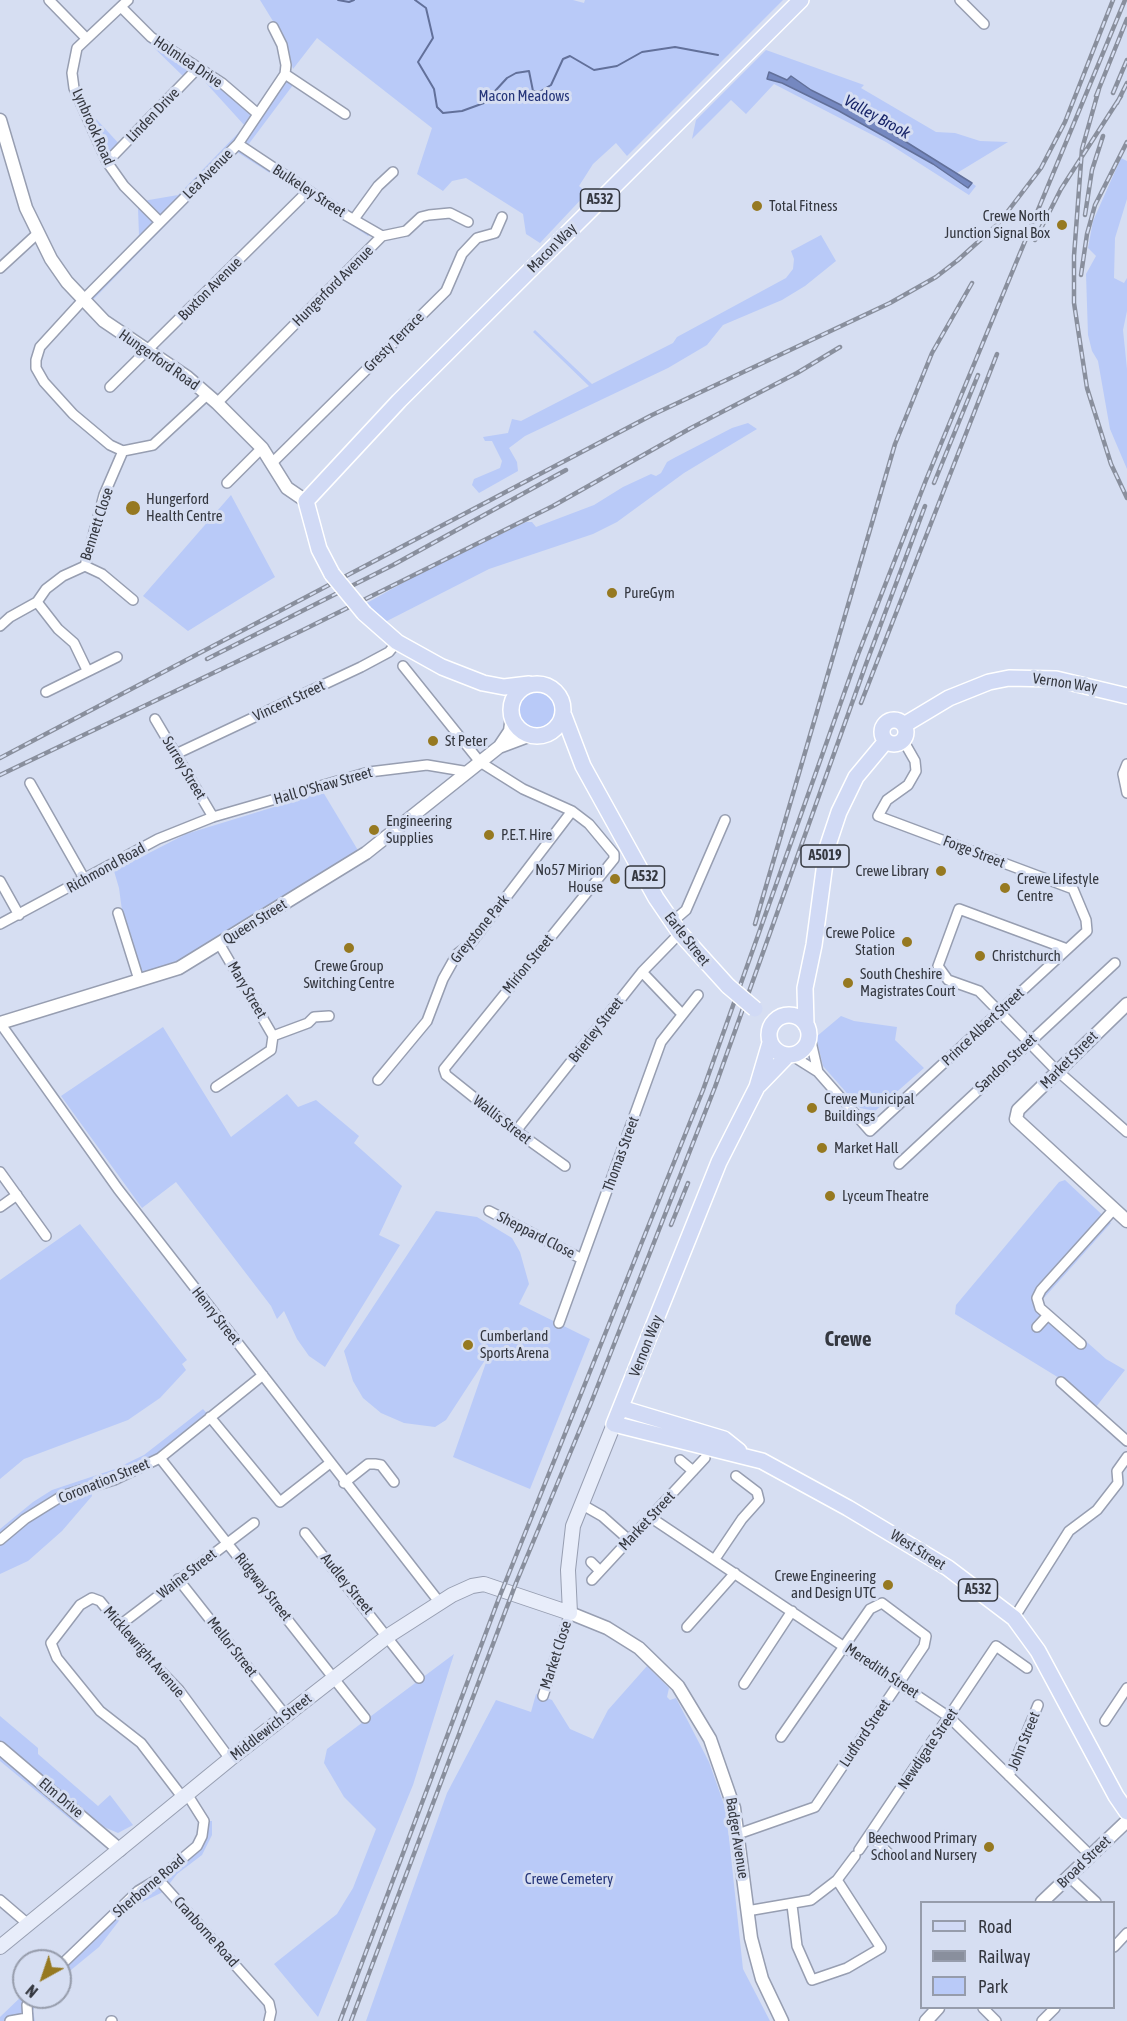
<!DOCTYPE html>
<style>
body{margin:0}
#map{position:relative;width:1127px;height:2021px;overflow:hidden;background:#d6def2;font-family:"Asap Condensed",sans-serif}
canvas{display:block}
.legend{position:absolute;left:920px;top:1901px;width:195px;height:108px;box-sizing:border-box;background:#d6def2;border:2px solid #969cab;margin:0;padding:8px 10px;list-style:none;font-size:18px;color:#353840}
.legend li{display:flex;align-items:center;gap:12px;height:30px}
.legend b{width:30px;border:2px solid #969cab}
.north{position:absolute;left:12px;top:1949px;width:60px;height:60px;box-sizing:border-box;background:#d6def2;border:2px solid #969cab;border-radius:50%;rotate:220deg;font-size:16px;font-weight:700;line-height:24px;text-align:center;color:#353840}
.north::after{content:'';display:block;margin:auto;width:21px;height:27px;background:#967921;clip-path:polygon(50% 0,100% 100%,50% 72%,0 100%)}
</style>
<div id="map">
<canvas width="1127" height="2021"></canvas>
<ul class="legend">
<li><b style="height:8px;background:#d1daf5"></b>Road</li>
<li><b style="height:8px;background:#898f9d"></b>Railway</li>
<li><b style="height:16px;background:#b9caf8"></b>Park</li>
</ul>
<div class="north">N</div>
</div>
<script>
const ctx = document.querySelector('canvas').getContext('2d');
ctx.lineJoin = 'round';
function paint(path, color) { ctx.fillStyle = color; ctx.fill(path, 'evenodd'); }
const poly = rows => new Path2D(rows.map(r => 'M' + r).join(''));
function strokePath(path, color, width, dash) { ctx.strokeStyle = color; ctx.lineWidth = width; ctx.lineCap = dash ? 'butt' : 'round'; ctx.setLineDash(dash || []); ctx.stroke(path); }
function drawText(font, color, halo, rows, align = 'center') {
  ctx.font = font + ' "Asap Condensed",sans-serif'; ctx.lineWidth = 6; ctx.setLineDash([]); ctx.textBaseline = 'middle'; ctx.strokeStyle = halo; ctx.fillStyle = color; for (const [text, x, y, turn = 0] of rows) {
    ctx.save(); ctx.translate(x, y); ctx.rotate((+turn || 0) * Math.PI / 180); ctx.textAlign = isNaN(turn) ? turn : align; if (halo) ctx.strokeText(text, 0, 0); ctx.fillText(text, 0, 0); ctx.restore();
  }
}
paint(poly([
 [260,0,573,0,584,3,585,0,783,0,627,156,616,143,593,164,579,186,587,193,540,243,526,234,523,214,466,178,452,181,443,191,417,174,432,128,317,38,293,69,284,39],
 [151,37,258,114,285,74,296,81,248,145,357,215,374,231,368,236,237,152,88,305,81,297,139,235,138,208,141,204,143,201,178,195,245,126,195,71,187,80,148,42],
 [766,50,864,85,861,88,936,132,955,133,980,141,1008,142,957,173,976,186,969,195,886,142,774,84,746,114,731,100,692,139,696,120],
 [87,109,122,147,107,162],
 [1121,158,1127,161,1127,199,1115,238,1114,278,1124,283,1127,278,1127,311,1123,330,1127,369,1127,469,1110,429,1098,361,1092,351,1088,335,1086,274,1096,256,1088,248,1093,221],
 [821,235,836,261,805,286,782,300,723,325,707,345,668,368,525,436,509,448,517,462,518,471,479,493,472,485,474,479,500,468,502,461,492,441,485,441,483,437,508,433,512,419,521,421,589,386,533,332,535,330,592,384,673,343,677,337,786,278,793,269,794,259,791,251],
 [748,423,757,429,684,473,617,522,593,534,489,569,385,622,365,604,424,571,526,522,532,522,536,527,594,505,623,487,651,474,656,476,661,473,667,462,674,458,732,428],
 [231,495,275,577,188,631,143,596],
 '519 711a19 19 0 1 1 38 0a19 19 0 1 1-38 0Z',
 [323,792,359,852,177,963,139,974,123,918,119,888,114,871,186,834],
 [841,1016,854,1021,897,1027,895,1040,924,1068,875,1111,860,1108,823,1066,816,1037],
 [163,1027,231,1137,287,1094,298,1107,316,1100,359,1136,354,1143,402,1186,379,1235,400,1245,325,1367,309,1356,297,1339,284,1311,277,1319,271,1306,176,1182,142,1208,61,1096],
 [1065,1180,1111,1223,1043,1299,1045,1305,1106,1359,1125,1370,1096,1407,1077,1389,955,1314,956,1305,1059,1182],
 [436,1211,477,1217,512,1238,520,1252,529,1284,519,1304,590,1339,530,1489,453,1457,489,1354,446,1420,435,1427,404,1423,381,1413,363,1398,353,1381,344,1351],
 [80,1224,187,1360,182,1364,186,1370,160,1398,128,1420,24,1459,0,1479,0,1280],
 [203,1409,210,1417,160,1458,90,1486,92,1496,62,1531,28,1561,0,1574,0,1529,33,1502,52,1490,115,1469,144,1455],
 [454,1654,413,1785,318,2017,274,1964,337,1914,353,1888,376,1829,344,1797,324,1763,327,1749],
 [647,1666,669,1688,667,1697,670,1700,676,1698,709,1762,726,1810,743,1969,770,2021,366,2021,447,1793,496,1700,531,1712,536,1694,552,1700,570,1729,593,1739,608,1710],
 [0,1716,38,1748,38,1754,98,1806,110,1795,133,1825,118,1833,104,1827,91,1816,81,1828,0,1761],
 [204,1821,212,1821,212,1835,202,1855,177,1874,163,1892,128,1909,99,1947,60,1979,60,1966,138,1891,197,1846],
 [24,1994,24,1997,39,1997,33,2011,35,2021,0,2021,0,2017]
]), '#b9caf8');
const water = poly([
 [769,72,787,80,791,76,811,90,871,120,972,183,968,188,933,164,839,111,782,83,767,79,769,72]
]);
paint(water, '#7588c0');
strokePath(water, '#62709a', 1.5);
strokePath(poly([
 [338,0,349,2,354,0],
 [415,0,426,8,433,38,418,62,434,89,437,107,443,113,462,111,484,103,507,78,516,73,529,71,533,91,541,91,551,85,563,59,570,56,594,70,617,66,642,52,675,47,718,55]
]), '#62709a', 2);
const minor = poly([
 [49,0,86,38],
 [128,0,77,48,72,73,74,88,107,162,124,186,160,222],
 [960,0,984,24],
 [121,7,151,37,222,83,258,114],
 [285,74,345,114],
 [238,144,342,213,382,236],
 [107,162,198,68],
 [354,219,378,186,393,172],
 [0,268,37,234],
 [110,387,308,191],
 [207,395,153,445,123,451,110,445,73,414,44,382,36,368,36,360,40,347,83,300,238,144,285,74,286,65,282,45,273,27],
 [217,403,382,236,406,231,421,217,429,215,450,213,468,222],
 [272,463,446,291,462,254,477,238,495,233,502,217],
 [227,483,262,448],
 [85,566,102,574,133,600],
 [37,602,58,629,74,643,87,670],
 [0,626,10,617,37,602,46,589,63,576,85,566,104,495,123,451],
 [403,666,480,762,523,789,572,811,589,824,614,854,614,859,444,1069,446,1075,516,1131,565,1166],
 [46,692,117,657],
 [155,719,213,817],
 [176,754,361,667,389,652,397,642],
 [1127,764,1123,774,1127,793],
 [30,783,85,880],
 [0,881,19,915],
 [118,913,139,980],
 [672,922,686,910,725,820],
 [0,924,158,839,213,817,369,772,427,765,469,772],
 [220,945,273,1036],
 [1067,949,959,909,938,966,948,980,979,991,1053,1067,1127,1132],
 [642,972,682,1014],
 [0,1023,118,1189,440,1603],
 [809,1033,818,1072],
 [791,1055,818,1072,870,1131,1087,931,1086,920,1073,889,878,816,887,800,908,785,916,771,915,761,903,740],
 [378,1080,427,1021,443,979,457,954,471,943,572,811],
 [216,1087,271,1050,273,1036,308,1023,314,1017,329,1016],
 [516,1131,642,972,680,933],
 [899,1164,1115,963],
 [0,1172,46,1236],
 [0,1207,17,1195],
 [489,1211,582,1259],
 [559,1323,661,1042,698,995],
 [1037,1327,1048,1315],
 [1081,1344,1040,1308,1037,1298,1041,1290,1114,1209],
 [1061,1382,1127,1441],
 [210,1417,280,1502,330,1463],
 [160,1458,365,1718],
 [680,1460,693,1471],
 [344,1483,368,1464,375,1464,381,1465,394,1482],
 [581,1504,602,1516,629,1540],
 [650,1517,949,1717,1090,1855],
 [305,1533,419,1678],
 [0,1540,25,1519,62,1496,114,1480,160,1458,263,1375],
 [715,1559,742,1519,759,1500,757,1492,736,1476],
 [591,1562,600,1571],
 [178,1579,286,1716],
 [592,1580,705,1458],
 [1014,1618,1069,1531,1097,1510,1118,1483,1117,1471,1127,1457],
 [120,1625,254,1523],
 [687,1627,735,1573],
 [744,1684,792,1611],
 [543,1696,570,1613],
 [1105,1721,1127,1688],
 [1009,1776,1038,1705],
 [183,1798,141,1743,100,1711,57,1658,51,1643,80,1605,92,1598,100,1601,141,1651,179,1690,230,1759],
 [738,1834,815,1807,924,1646,926,1636,882,1603,870,1609,781,1737],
 [870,1835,890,1855],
 [859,1850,996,1646,1027,1668],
 [1068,1876,1096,1902],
 [158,1879,269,2003,271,2012,269,2021],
 [0,1900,28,1924],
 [792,1905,797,1946,812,1980,847,1968,881,1948,837,1880],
 [747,1911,811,1900,837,1880,855,1856],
 [1114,1947,1127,1933],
 [60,1966,138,1891,158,1879,197,1846,202,1836,204,1821,187,1794],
 [983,2008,996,2021],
 [10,2021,27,2018],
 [28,2021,27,2005,31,1997],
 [111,2021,112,2021],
 [1042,2021,1055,2008]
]);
const tertiary = poly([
 [0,120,26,208,51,259,67,282,104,321,187,377,217,403,262,448,287,488,306,501],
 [500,746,510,731,512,716],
 [1127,1004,1018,1110,1016,1119,1127,1221],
 [0,1023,179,968,366,853,499,747,531,735],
 [570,1613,607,1628,639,1648,678,1686,710,1739,734,1808,751,1938,762,1979,782,2021],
 [0,1748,120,1850],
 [1042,1902,1127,1821],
 [926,2021,938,2008]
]);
const secondary = poly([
 [0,1947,230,1759,388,1636,452,1595,472,1586,484,1584,570,1613,568,1570,573,1526,614,1424]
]);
const primary = poly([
 [332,574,319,549,306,501,399,401,801,0],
 [364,613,397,642,442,667,483,683,504,687,529,684],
 '511 710a26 26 0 1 1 52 0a26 26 0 1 1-52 0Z',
 [564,716,583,766,656,898,680,933,728,986],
 '882 732a12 12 0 1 1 24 0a12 12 0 1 1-24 0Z',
 [904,725,949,698,989,682,1009,678,1056,679,1127,696],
 '769 1035a20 20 0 1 1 40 0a20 20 0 1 1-40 0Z',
 [806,1025,805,988,814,945,827,848,839,812,856,777,886,741],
 [770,1043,757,1087,719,1162,614,1424,762,1461,848,1508,948,1568,1014,1618,1038,1651,1116,1796,1127,1812],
 [759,1085,788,1055],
 [621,1408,724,1439,739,1451]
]);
strokePath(minor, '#979eb1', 12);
strokePath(tertiary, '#979eb1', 15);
strokePath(secondary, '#979eb1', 16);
strokePath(primary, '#fff', 18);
strokePath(minor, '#fff', 9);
strokePath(tertiary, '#fff', 12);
strokePath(secondary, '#e8edfa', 14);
strokePath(primary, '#d1daf5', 15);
const rail = poly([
 [1099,89,1082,149,1074,256,1074,303,1087,388,1111,464,1127,498],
 [1113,93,1127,60],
 [1096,96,1127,19],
 [1117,103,1127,83],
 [1085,215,1092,170,1103,136],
 [1035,240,1061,189,1121,96],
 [1081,275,1087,234,1095,205,1127,142],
 [934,483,978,375],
 [207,659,393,565,566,470],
 [861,703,997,354],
 [0,758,652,415,890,303,936,277,958,260,998,224,1041,168,1065,122,1113,0],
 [0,775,303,630,553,506,691,428,797,373,840,347],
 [755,924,895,444,932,353,972,283],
 [671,1225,688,1183],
 [340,2021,499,1598,703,1090,857,657,926,480,1125,0],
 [351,2021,516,1583,591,1403,715,1087,866,664,925,506]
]);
strokePath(rail, '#898f9d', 4.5);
strokePath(rail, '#d6def2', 2, [7]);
const primaryBridge = poly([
 [332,574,364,613],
 [728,986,755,1009]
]);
strokePath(primaryBridge, '#fff', 18, []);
strokePath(primaryBridge, '#d1daf5', 15);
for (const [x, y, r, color] of [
 [757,206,6,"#967921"],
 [1062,225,6,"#967921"],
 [133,508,8,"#967921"],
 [612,593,6,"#967921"],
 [433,741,6,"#967921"],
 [374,830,6,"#967921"],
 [489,835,6,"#967921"],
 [941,871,6,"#967921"],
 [615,879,6,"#967921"],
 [1005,888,6,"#967921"],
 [907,942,6,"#967921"],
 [349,948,6,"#967921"],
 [980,956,6,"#967921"],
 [848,983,6,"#967921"],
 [812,1108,6,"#967921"],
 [822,1148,6,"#967921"],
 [830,1196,6,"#967921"],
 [468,1345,6,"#967921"],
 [888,1585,6,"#967921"],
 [989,1847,6,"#967921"]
]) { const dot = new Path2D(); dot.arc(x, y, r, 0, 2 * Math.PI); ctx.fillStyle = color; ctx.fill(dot); strokePath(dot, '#d6def2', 2); }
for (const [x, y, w] of [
 [600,200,39],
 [825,856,48],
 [645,877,39],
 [978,1590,39]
]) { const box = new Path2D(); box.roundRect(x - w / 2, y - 11, w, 22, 4.5); ctx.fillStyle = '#d6def2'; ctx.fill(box); strokePath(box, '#353840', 1.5); }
drawText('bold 14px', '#353840', null, [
 ["A532",600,200],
 ["A5019",825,856],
 ["A532",645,877],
 ["A532",978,1590]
]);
drawText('15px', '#353840', '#d6def2', [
 ["Holmlea Drive",188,62,34],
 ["Linden Drive",153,115,-46],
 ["Lynbrook Road",93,127,66],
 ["Lea Avenue",208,174,-45],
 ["Bulkeley Street",309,191,33],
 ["Macon Way",552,248,-45],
 ["Hungerford Avenue",333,286,-45],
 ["Buxton Avenue",210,289,-45],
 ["Gresty Terrace",394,342,-45],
 ["Hungerford Road",159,360,35],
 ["Bennett Close",97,524,-72],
 ["Vernon Way",1065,683,8],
 ["Vincent Street",289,701,-25],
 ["Surrey Street",184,768,59],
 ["Hall O'Shaw Street",323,786,-16],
 ["Forge Street",974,852,21],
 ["Richmond Road",106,868,-29],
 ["Queen Street",255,922,-32],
 ["Greystone Park",480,929,-51],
 ["Earle Street",687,939,52],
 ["Mirion Street",528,964,-51],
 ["Mary Street",247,990,60],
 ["Prince Albert Street",983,1027,-43],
 ["Brierley Street",596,1030,-52],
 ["Market Street",1069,1060,-45],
 ["Sandon Street",1006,1063,-43],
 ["Wallis Street",502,1120,38],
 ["Thomas Street",621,1154,-70],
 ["Sheppard Close",536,1235,27],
 ["Henry Street",216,1316,52],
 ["Vernon Way",646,1346,-68],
 ["Coronation Street",104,1481,-22],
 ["Market Street",647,1521,-47],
 ["West Street",918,1550,32],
 ["Waine Street",187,1574,-38],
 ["Audley Street",347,1584,51],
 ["Ridgway Street",263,1587,52],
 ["Mellor Street",232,1647,52],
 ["Micklewright Avenue",144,1652,49],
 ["Market Close",556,1655,-72],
 ["Meredith Street",882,1671,34],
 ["Middlewich Street",271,1727,-38],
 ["Ludford Street",865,1733,-56],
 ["John Street",1024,1741,-68],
 ["Newdigate Street",928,1749,-56],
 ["Elm Drive",61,1798,40],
 ["Badger Avenue",737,1838,81],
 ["Broad Street",1084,1862,-44],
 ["Sherborne Road",149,1886,-40],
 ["Cranborne Road",206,1932,48]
]);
drawText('15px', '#26367a', '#d6def2', [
 ["Macon Meadows",524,96],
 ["Crewe Cemetery",569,1879]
]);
drawText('15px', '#353840', '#d6def2', [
 ["Total Fitness",769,206],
 ["Crewe North",1050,216,"right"],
 ["Junction Signal Box",1050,233,"right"],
 ["Hungerford",146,499],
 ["Health Centre",146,516],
 ["PureGym",624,593],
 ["St Peter",445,741],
 ["Engineering",386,821],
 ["Supplies",386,838],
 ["P.E.T. Hire",501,835],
 ["No57 Mirion",603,870,"right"],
 ["House",603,887,"right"],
 ["Crewe Library",929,871,"right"],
 ["Crewe Lifestyle",1017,879],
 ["Centre",1017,896],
 ["Crewe Police",895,933,"right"],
 ["Station",895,950,"right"],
 ["Christchurch",992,956],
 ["Crewe Group",349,966,"center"],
 ["Switching Centre",349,983,"center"],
 ["South Cheshire",860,974],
 ["Magistrates Court",860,991],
 ["Crewe Municipal",824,1099],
 ["Buildings",824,1116],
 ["Market Hall",834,1148],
 ["Lyceum Theatre",842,1196],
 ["Cumberland",480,1336],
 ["Sports Arena",480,1353],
 ["Crewe Engineering",876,1576,"right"],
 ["and Design UTC",876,1593,"right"],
 ["Beechwood Primary",977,1838,"right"],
 ["School and Nursery",977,1855,"right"]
], 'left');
drawText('italic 16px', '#182568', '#d6def2', [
 ["Valley Brook",877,117,29]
]);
drawText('bold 21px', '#353840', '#d6def2', [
 ["Crewe",848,1339]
]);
</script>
